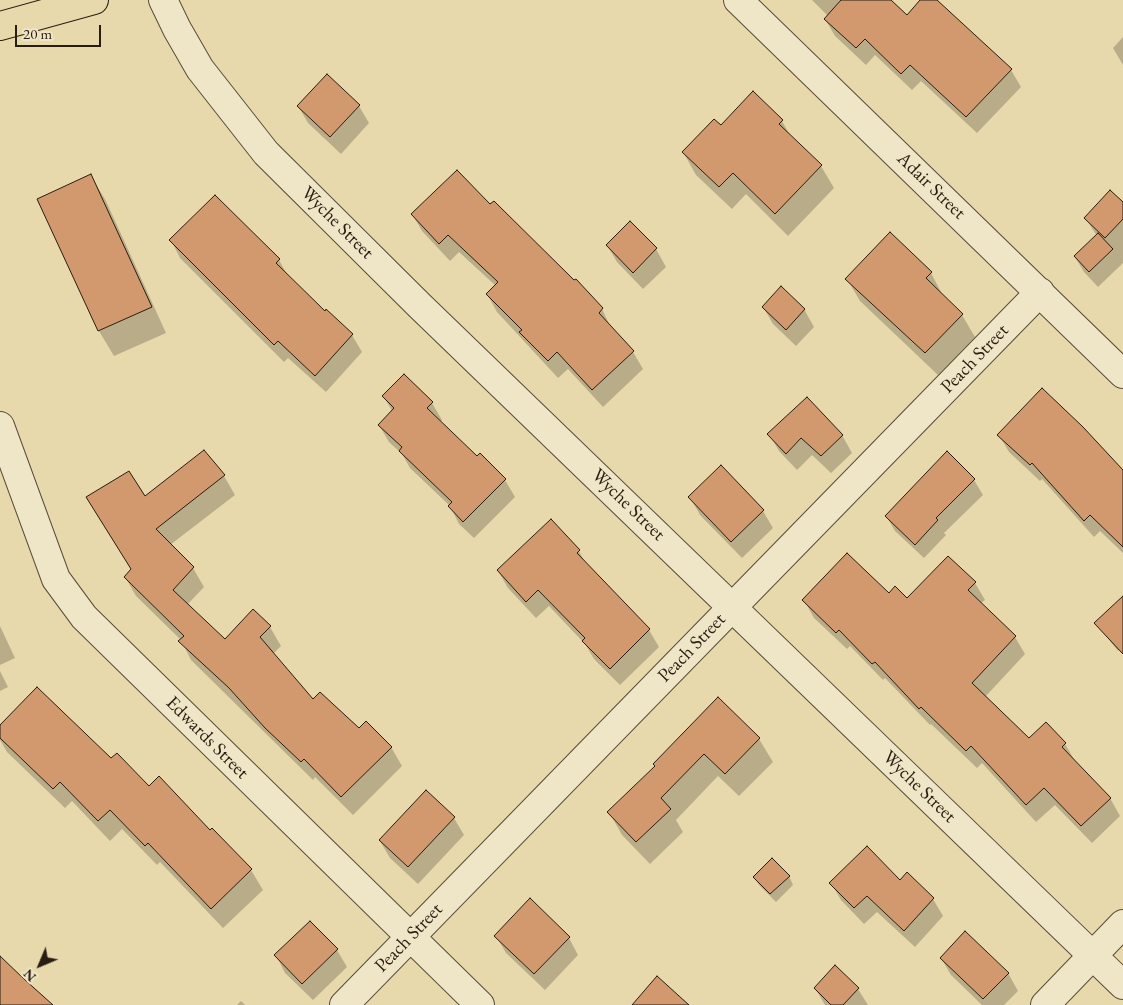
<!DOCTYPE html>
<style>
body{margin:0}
#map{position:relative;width:1123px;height:1005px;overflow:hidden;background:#e7d9ab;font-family:"EB Garamond",serif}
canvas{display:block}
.north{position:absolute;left:15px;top:940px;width:50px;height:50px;-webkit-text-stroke:4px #efe6c8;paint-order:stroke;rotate:225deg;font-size:14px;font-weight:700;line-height:20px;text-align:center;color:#281d11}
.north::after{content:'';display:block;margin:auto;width:18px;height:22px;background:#281d11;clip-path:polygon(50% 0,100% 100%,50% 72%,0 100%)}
.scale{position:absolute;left:15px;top:25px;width:86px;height:22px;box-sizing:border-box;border:2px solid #281d11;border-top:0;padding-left:6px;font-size:15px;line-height:18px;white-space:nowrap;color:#281d11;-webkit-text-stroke:4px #efe6c8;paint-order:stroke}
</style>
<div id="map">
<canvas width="1123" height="1005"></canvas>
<div class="north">N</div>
<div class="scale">20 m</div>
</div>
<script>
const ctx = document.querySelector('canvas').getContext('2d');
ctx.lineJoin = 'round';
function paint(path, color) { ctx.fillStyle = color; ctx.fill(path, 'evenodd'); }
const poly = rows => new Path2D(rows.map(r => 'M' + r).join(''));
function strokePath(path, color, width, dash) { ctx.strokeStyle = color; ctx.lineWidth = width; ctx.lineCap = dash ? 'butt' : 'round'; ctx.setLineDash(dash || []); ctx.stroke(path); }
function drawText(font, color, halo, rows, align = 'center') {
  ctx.font = font + ' "EB Garamond",serif'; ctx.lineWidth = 4.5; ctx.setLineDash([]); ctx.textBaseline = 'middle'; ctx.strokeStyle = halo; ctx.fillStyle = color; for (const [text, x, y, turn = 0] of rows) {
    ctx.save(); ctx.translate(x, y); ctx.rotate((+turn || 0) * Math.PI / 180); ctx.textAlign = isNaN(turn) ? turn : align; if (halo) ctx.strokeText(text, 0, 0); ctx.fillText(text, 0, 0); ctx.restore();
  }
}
paint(poly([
 [812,0,889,0,907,16,922,0,936,0,1011,70,1021,87,977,133,921,81,912,90,875,55,866,65,835,36,825,19,828,16],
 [1123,37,1123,65,1113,48],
 [327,76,359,106,369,123,341,154,308,123,298,106],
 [782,121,791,137,821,166,834,188,788,236,746,194,732,209,696,175,683,152,721,127],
 [91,176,106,201,166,333,114,356,99,331,39,199],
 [215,197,279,260,289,278,325,313,326,311,352,335,362,352,326,392,288,358,284,362,180,258,171,240],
 [1123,204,1123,263,1098,287,1084,272,1075,257,1097,236,1086,219],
 [490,206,602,309,611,328,633,352,643,369,603,407,568,369,558,378,497,312,487,294,496,286,459,252,450,261,422,231,412,214],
 [630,223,656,249,666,267,643,289,617,262,607,245],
 [891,233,931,273,943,296,962,315,975,337,938,375,860,301,847,279],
 [763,307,804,309,814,327,796,346,773,324],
 [384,397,432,403,442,420,440,422,477,458,505,480,515,497,474,538,459,524,450,506,410,468,402,454,389,442,379,425,392,411],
 [769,434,842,435,852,453,831,473,812,455,797,470,779,451],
 [999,435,1123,472,1123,553,1100,531,1094,537,1042,479,1040,481,1009,452],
 [204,452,224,476,235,495,170,545,193,568,204,587,187,605,225,640,270,627,281,646,273,654,313,701,391,747,402,766,353,815,315,777,313,780,191,660,181,640,136,596,125,577,132,570,145,498],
 [947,453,974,480,983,495,944,533,946,535,924,558,895,531,886,516],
 [721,467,763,511,773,528,742,558,700,515,690,497],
 [579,551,586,564,649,630,659,647,620,685,594,659,585,644,549,606,536,618,508,588,498,571],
 [975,583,985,600,980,604,1015,637,1025,654,985,697,1029,739,1065,744,1075,761,1110,798,1120,816,1092,843,1055,805,1036,822,982,763,977,768,931,724,930,725,885,678,883,680,850,646,847,649,814,618,804,600,889,594,907,600],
 [1123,612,1123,646,1118,651,1096,623],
 [0,626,15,658,0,665],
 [0,671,8,687,0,691],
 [718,699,759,739,773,762,739,796,718,776,676,820,683,832,650,864,622,835,609,812,656,767],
 [0,727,111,760,210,832,212,829,251,870,263,890,223,928,160,862,157,865,122,829,110,841,72,801,65,808,7,752,0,740],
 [454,818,464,835,418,884,390,858,380,841],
 [907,874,933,899,943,916,915,947,877,912,864,924,841,900,831,883,900,881],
 [789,876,793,885,776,902,759,885,754,877],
 [310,922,337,950,347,967,313,1000,285,973,276,955],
 [496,936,569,938,578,955,545,990,506,953],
 [941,958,1008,973,1018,991,1004,1005,982,1005,951,975],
 [815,988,858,989,868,1005,825,1005],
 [241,1001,245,1005,237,1005]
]), '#0003');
const building = poly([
 [841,0,891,0,907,15,920,0,937,0,1012,69,966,117,910,65,901,74,865,39,856,48,824,19,841,0],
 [327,74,360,105,330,137,297,106,327,74],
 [753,91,783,120,779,124,822,165,775,214,733,173,719,187,682,152,714,119,721,125,753,91],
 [457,170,490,204,494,201,574,280,576,279,603,308,599,313,634,351,592,390,557,352,548,361,519,332,522,330,486,294,498,282,448,235,439,244,411,214,457,170],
 [91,174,152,307,98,331,37,199,91,174],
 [1110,190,1123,202,1123,219,1105,238,1084,218,1110,190],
 [215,195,280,259,276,263,325,311,326,309,353,334,315,376,278,341,274,345,169,240,215,195],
 [630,221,657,248,633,273,606,245,630,221],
 [890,232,932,272,926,278,963,314,925,353,845,279,890,232],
 [1098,233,1113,249,1089,272,1074,256,1098,233],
 [781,286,805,309,786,330,762,307,781,286],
 [404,374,433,402,427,408,477,456,480,453,506,479,463,522,448,506,452,502,399,451,402,447,378,425,394,408,382,396,404,374],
 [1042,388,1083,427,1123,470,1123,547,1090,515,1084,521,1032,463,1030,465,997,435,1042,388],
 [807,397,843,435,821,456,801,438,786,454,767,434,807,397],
 [204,450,225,475,156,529,194,567,173,590,225,639,253,609,271,626,260,637,313,699,320,692,359,728,366,721,392,747,341,797,304,759,301,762,265,728,229,688,178,641,184,636,124,577,131,569,86,497,129,471,145,496,204,450],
 [947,451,975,479,936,518,938,520,915,545,885,516,947,451],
 [721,465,764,510,731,542,688,497,721,465],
 [551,519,580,550,577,553,650,629,610,669,582,641,585,638,538,590,526,602,497,570,551,519],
 [847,553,889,593,895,586,907,598,948,556,976,582,968,590,1016,636,972,683,1029,738,1046,722,1066,743,1062,747,1111,798,1081,826,1044,788,1026,805,971,746,966,751,921,707,919,709,875,662,872,664,839,630,836,633,802,600,847,553],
 [1123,596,1123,654,1094,623,1123,596],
 [37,687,111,758,117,753,149,786,159,776,210,830,212,828,252,869,211,909,148,843,145,846,110,810,98,821,60,782,53,789,0,738,0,725,37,687],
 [718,697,760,738,725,774,704,754,661,798,671,809,636,842,607,812,655,766,653,764,718,697],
 [426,790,455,817,408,867,379,840,426,790],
 [867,846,900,880,907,872,934,898,904,931,867,896,854,908,829,883,867,846],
 [772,858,790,876,770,894,753,877,772,858],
 [530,898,570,937,534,974,494,936,530,898],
 [310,921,338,949,302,984,274,955,310,921],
 [965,931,1009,973,983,999,940,958,965,931],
 [0,956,24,979,53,1005,0,1005,0,956],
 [835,965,859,988,843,1005,831,1005,814,988,835,965],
 [657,976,689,1005,632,1005,657,976]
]);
paint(building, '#d2986e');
strokePath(building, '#281d11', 1);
const minor = poly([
 [163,0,177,29,200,69,266,153,419,305,1123,985],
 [738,0,1123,374],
 [0,426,56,579,84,617,480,1005],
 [344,1005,1040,292],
 [1045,1005,1123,924]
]);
const primary = poly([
 [0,26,94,0]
]);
strokePath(minor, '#584c38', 30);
strokePath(primary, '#281d11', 30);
strokePath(minor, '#efe6c8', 28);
strokePath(primary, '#e7d9ab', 28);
drawText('19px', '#281d11', '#efe6c8', [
 ["Adair Street",931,186,44],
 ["Wyche Street",337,223,45],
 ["Peach Street",975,359,-46],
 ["Wyche Street",628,505,44],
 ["Peach Street",692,648,-46],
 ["Edwards Street",207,738,45],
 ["Wyche Street",919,787,44],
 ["Peach Street",409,938,-46]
]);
</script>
